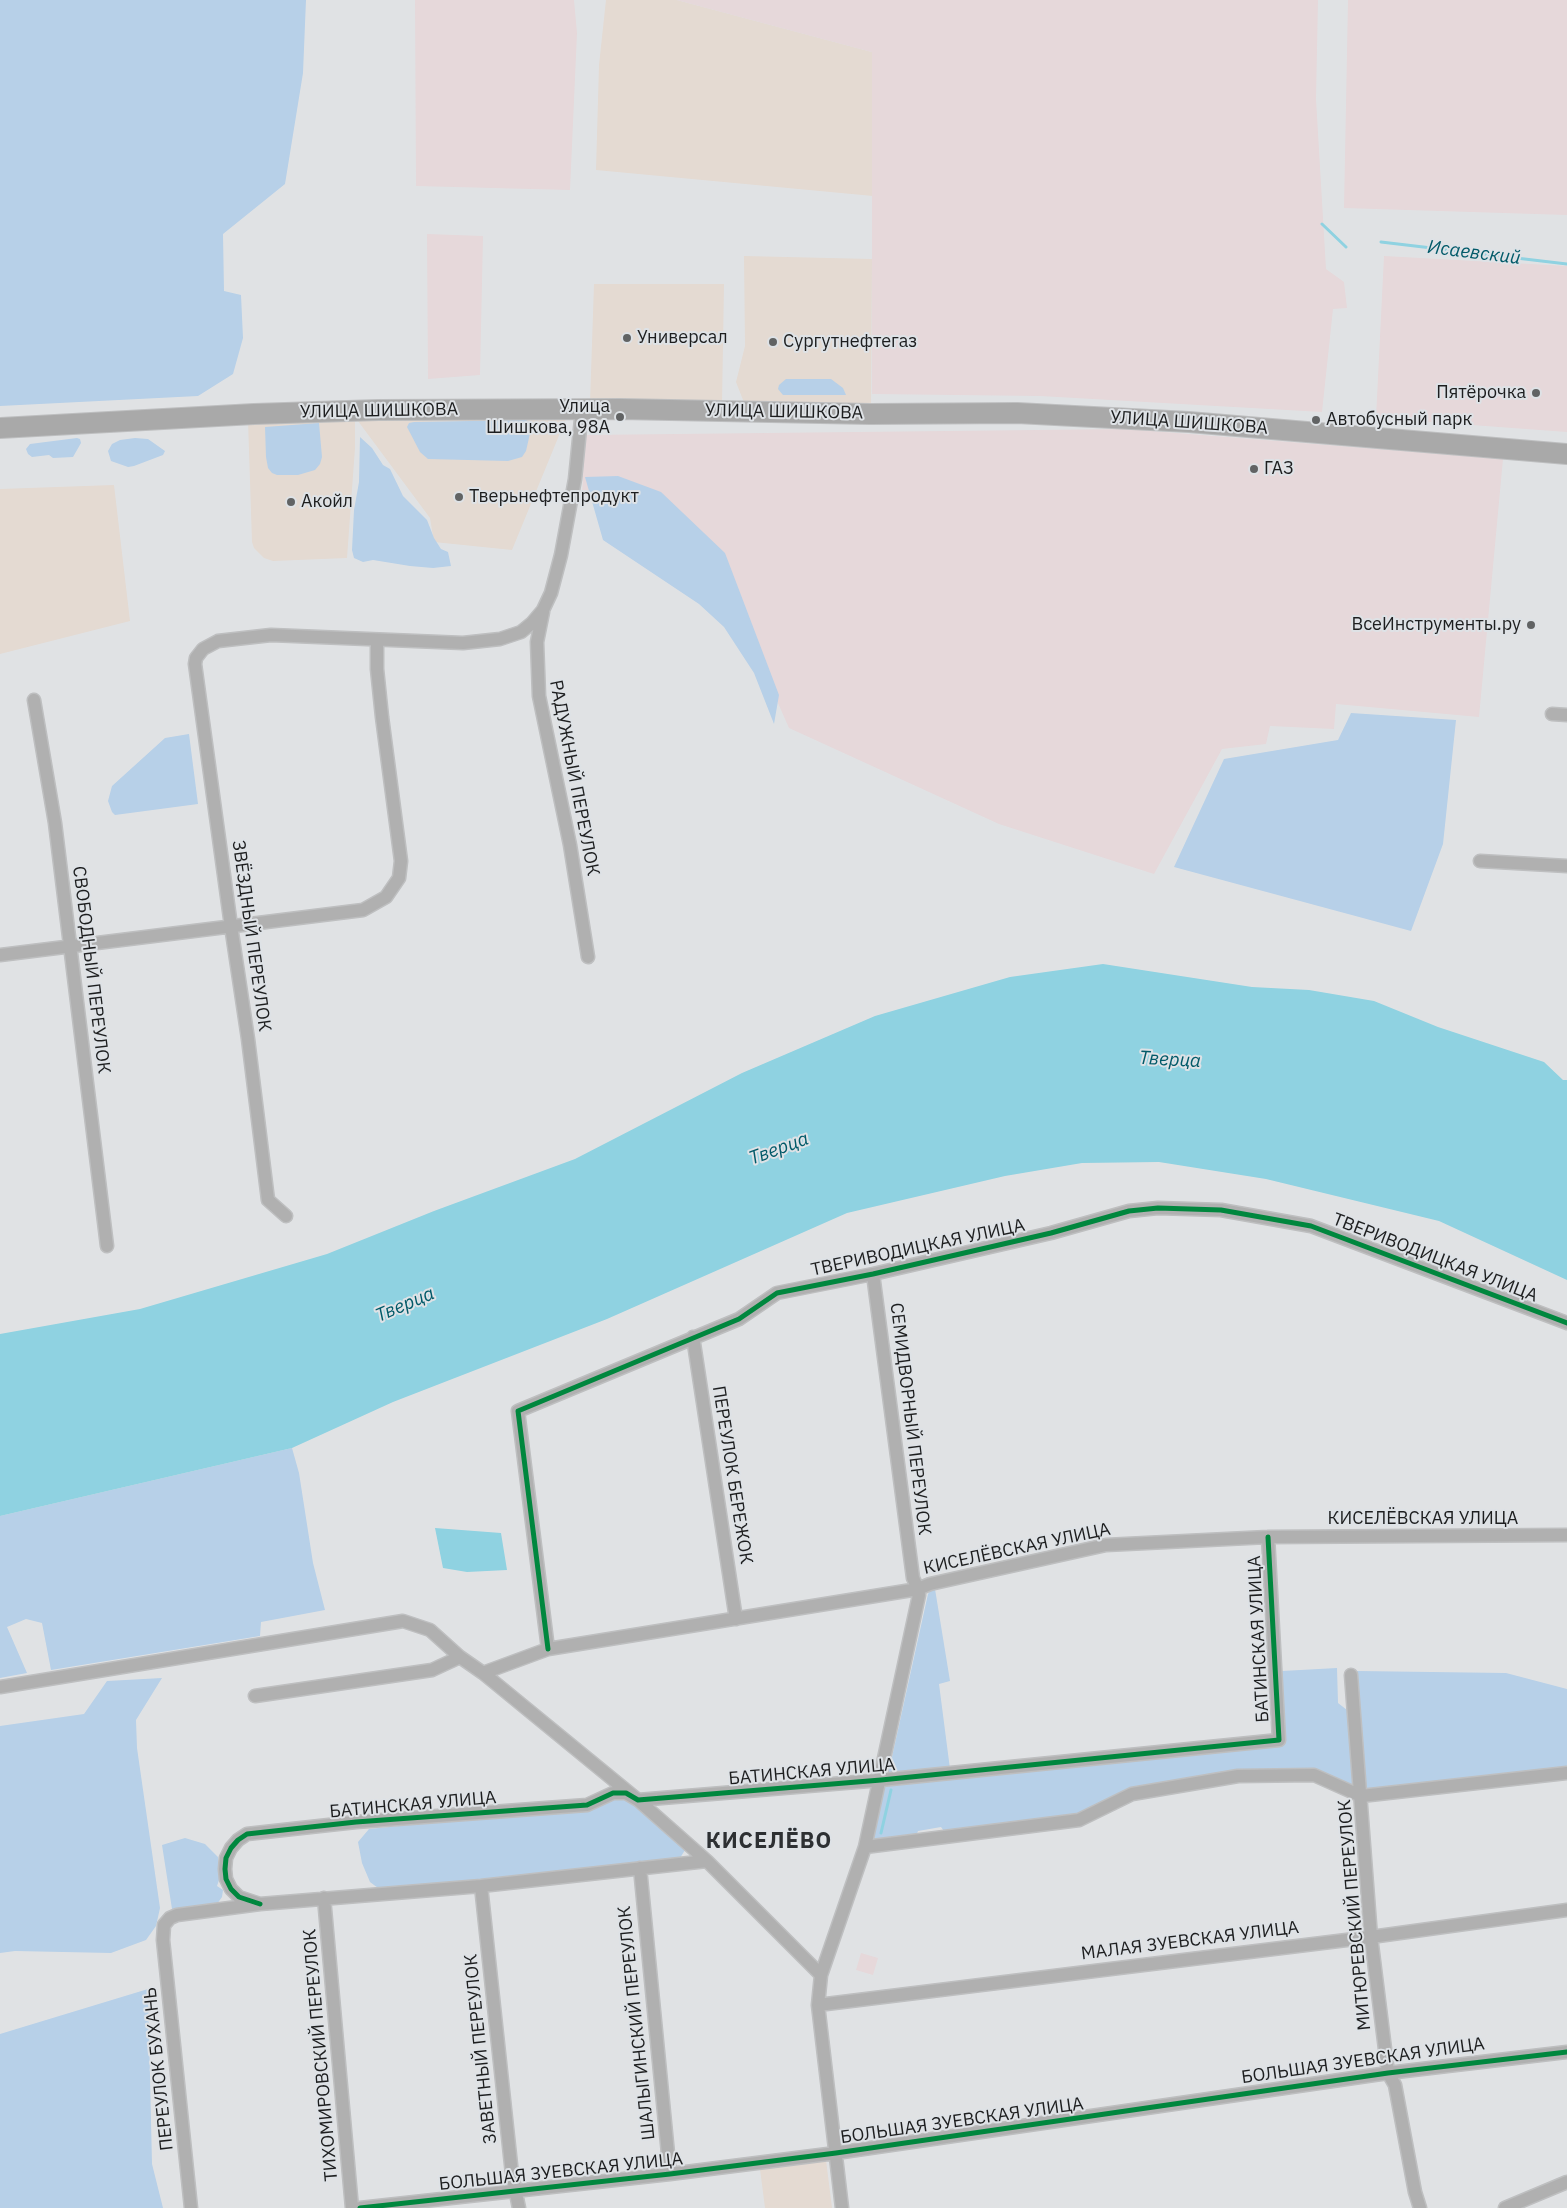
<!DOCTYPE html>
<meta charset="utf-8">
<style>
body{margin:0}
canvas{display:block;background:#e0e2e4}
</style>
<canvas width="1567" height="2208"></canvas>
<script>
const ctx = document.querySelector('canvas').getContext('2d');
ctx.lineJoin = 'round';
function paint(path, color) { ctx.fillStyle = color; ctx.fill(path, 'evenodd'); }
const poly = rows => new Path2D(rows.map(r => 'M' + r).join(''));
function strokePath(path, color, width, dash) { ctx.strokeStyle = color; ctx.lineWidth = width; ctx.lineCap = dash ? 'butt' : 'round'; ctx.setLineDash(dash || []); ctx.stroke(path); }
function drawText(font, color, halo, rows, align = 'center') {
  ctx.font = font + ' "IBM Plex Sans",sans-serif'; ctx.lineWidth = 4; ctx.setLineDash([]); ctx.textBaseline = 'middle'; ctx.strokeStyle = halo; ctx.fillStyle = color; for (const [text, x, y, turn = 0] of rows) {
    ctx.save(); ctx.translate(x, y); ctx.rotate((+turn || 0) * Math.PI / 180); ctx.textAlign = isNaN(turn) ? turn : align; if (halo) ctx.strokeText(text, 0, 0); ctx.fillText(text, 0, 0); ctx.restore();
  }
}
paint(poly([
 [606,0,677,0,872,52,873,196,596,170,599,65],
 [744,256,872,259,871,407,745,405,736,382,745,346],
 [594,284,724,284,722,404,590,403],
 [355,416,567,416,512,550,434,542,430,518,355,417,355,448,347,558,273,561,264,558,254,548,252,542,248,420],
 [114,485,130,621,0,654,0,489],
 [826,2160,832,2208,765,2208,760,2169]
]), '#e4dad2');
paint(poly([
 [415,0,574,0,577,33,570,190,416,186],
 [677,0,1318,0,1316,99,1326,269,1344,282,1347,308,1333,309,1322,412,1040,396,872,394,872,52],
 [1348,0,1567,0,1567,215,1344,208],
 [427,234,483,236,480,375,428,379],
 [1384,256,1567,266,1567,432,1376,418],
 [1127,429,1503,459,1479,717,1336,704,1334,729,1270,726,1266,744,1222,749,1154,874,999,824,789,728,737,610,633,499,582,496,585,435],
 [861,1953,878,1958,873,1975,856,1970]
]), '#e6d8da');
paint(poly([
 [0,0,306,0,303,73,285,184,223,234,224,291,241,295,243,338,233,374,198,396,0,406],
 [786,379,831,379,843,388,846,395,783,395,778,389,779,385],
 [526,420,531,423,531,429,526,451,522,457,508,461,428,459,420,452,407,427,409,423,414,422],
 [319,423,322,457,320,464,315,470,298,475,277,475,272,473,268,468,266,457,265,427],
 [360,437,372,448,383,465,390,469,403,496,427,520,434,538,441,549,448,552,451,566,433,568,410,566,373,560,363,562,354,558,352,550,354,510,359,482],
 [77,438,80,439,81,443,73,457,53,458,49,455,32,457,28,454,26,449,30,444],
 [135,438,148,439,165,451,163,455,134,466,128,467,111,461,108,451,112,444,120,440],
 [618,476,661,492,725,553,779,695,774,724,754,673,724,627,699,604,603,540,585,477],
 [1351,713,1456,720,1443,844,1411,931,1174,867,1224,759,1338,740],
 [189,734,198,804,115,815,112,812,108,801,112,786,165,738],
 [292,1448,299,1473,313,1563,325,1610,261,1622,260,1636,51,1670,42,1623,26,1619,7,1627,27,1673,0,1678,0,1516],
 [935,1589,950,1681,939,1684,950,1769,888,1775,928,1594,931,1590],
 [1337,1668,1338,1703,1347,1710,1350,1717,1355,1789,1315,1772,1131,1791,1076,1817,944,1831,941,1827,918,1831,916,1836,871,1844,885,1786,1280,1744,1276,1675,1282,1671],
 [1357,1671,1506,1673,1567,1689,1567,1770,1374,1790,1363,1787,1356,1707],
 [162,1678,136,1720,137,1748,160,1908,156,1926,146,1940,111,1953,15,1951,0,1953,0,1726,84,1714,107,1681],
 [616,1797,629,1798,678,1842,685,1850,680,1858,382,1891,370,1882,362,1863,358,1842,369,1829,588,1807],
 [185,1838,205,1844,218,1857,220,1877,217,1886,223,1890,222,1897,217,1904,172,1909,162,1845],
 [148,1989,152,2164,163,2208,0,2208,0,2034]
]), '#b7d0e8');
paint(poly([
 [1103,964,1252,987,1309,990,1374,1001,1438,1027,1544,1062,1563,1080,1567,1080,1567,1280,1439,1221,1266,1179,1159,1162,1082,1163,1005,1176,847,1213,607,1319,393,1402,292,1448,0,1516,0,1334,140,1309,327,1254,434,1211,575,1159,742,1073,875,1016,1010,977],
 [435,1528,501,1533,507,1570,467,1572,443,1568]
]), '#8fd2e1');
strokePath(poly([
 [1322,224,1346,247],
 [1381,242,1567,264],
 [881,1833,891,1790]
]), '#8fd2e1', 3);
const minor = poly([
 [543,612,537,642,539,696,570,845,588,957],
 [34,700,55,823,107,1246],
 [1552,714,1567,715],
 [1480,861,1567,866],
 [0,955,363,910,386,897,399,878,401,861,382,717,377,669,377,640],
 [286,1216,268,1200,248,1039,231,926,195,664,196,658,203,649,218,641,271,635,463,643,500,639,521,632,532,623,543,610,551,593,561,555,575,479,582,409],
 [693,1337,736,1619],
 [548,1649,518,1411,739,1319,777,1293,873,1274,1051,1233,1129,1211,1158,1208,1221,1210,1311,1226,1567,1323],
 [483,1673,548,1649,918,1589,930,1584,1106,1545,1268,1537,1567,1535],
 [1351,1675,1371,1937,1388,2073,1395,2085,1415,2192,1420,2208],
 [0,1687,403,1621,430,1630,460,1657,483,1673,638,1800,707,1861,821,1975,818,2005,842,2208],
 [255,1696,432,1670,460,1657],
 [865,1847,1079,1820,1132,1794,1238,1776,1314,1775,1361,1796,1567,1773],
 [640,1868,670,2174],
 [481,1886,512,2174,519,2208],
 [324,1898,352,2208],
 [260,1904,239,1897,231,1889,226,1879,225,1869,226,1858,231,1848,238,1840,247,1834,356,1822,587,1805,613,1793,626,1793,638,1800,881,1780,1279,1740,1268,1537],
 [821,1975,865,1847,919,1595,918,1589,913,1578,873,1274],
 [818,2005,1371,1937,1567,1910],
 [191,2208,163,1940,164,1925,170,1918,177,1915,260,1904,481,1886,707,1861],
 [360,2208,670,2174,836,2153,1388,2073,1567,2052],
 [1505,2208,1567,2182]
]);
const primary = poly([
 [0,428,254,414,378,410,620,409,870,414,1017,413,1189,422,1567,454]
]);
strokePath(minor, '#bebfc0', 15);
strokePath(primary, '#bebfc0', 22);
strokePath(minor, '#b0b0b0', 12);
strokePath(primary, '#a9a9a9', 20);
strokePath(poly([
 [548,1649,518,1411,739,1319,777,1293,873,1274,1051,1233,1129,1211,1158,1208,1221,1210,1311,1226,1567,1323],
 [260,1904,239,1897,231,1889,226,1879,225,1869,226,1858,231,1848,238,1840,247,1834,356,1822,587,1805,613,1793,626,1793,638,1800,881,1780,1279,1740,1268,1537],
 [360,2208,670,2174,836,2153,1388,2073,1567,2052]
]), '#00873e', 5);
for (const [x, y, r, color] of [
 [627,338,5,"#616364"],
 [773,342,5,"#616364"],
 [1536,393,5,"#616364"],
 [620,417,5,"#616364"],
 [1316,420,5,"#616364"],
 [1254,469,5,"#616364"],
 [459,497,5,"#616364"],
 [291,502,5,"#616364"],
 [1531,625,5,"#616364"]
]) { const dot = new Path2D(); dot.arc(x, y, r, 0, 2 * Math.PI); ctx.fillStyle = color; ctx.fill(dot); strokePath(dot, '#dee2e6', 2); }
drawText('18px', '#1d1e1f', '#dee2e6', [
 ["Универсал",637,338],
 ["Сургутнефтегаз",783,342],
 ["Пятёрочка",1526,393,"right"],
 ["Улица",610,407,"right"],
 ["Шишкова, 98А",610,428,"right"],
 ["Автобусный парк",1326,420],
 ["ГАЗ",1264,469],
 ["Тверьнефтепродукт",469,497],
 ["Акойл",301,502],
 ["ВсеИнструменты.ру",1521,625,"right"]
], 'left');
drawText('18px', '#1d1e1f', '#dee2e6', [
 ["УЛИЦА ШИШКОВА",379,411,-1],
 ["УЛИЦА ШИШКОВА",784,412,1],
 ["УЛИЦА ШИШКОВА",1189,423,4],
 ["РАДУЖНЫЙ ПЕРЕУЛОК",574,778,79],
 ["ЗВЁЗДНЫЙ ПЕРЕУЛОК",251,936,82],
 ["СВОБОДНЫЙ ПЕРЕУЛОК",91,970,83],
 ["ТВЕРИВОДИЦКАЯ УЛИЦА",918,1248,-12],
 ["ТВЕРИВОДИЦКАЯ УЛИЦА",1435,1258,21],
 ["СЕМИДВОРНЫЙ ПЕРЕУЛОК",910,1419,83],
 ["ПЕРЕУЛОК БЕРЕЖОК",732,1475,81],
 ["КИСЕЛЁВСКАЯ УЛИЦА",1423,1519],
 ["КИСЕЛЁВСКАЯ УЛИЦА",1017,1549,-12],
 ["БАТИНСКАЯ УЛИЦА",1259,1639,-93],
 ["БАТИНСКАЯ УЛИЦА",812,1772,-5],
 ["БАТИНСКАЯ УЛИЦА",413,1805,-5],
 ["МИТЮРЕВСКИЙ ПЕРЕУЛОК",1355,1915,-95],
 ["МАЛАЯ ЗУЕВСКАЯ УЛИЦА",1190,1941,-7],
 ["ШАЛЫГИНСКИЙ ПЕРЕУЛОК",637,2023,-96],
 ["ЗАВЕТНЫЙ ПЕРЕУЛОК",481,2049,-96],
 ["ТИХОМИРОВСКИЙ ПЕРЕУЛОК",321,2055,-95],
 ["БОЛЬШАЯ ЗУЕВСКАЯ УЛИЦА",1363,2061,-8],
 ["ПЕРЕУЛОК БУХАНЬ",159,2069,-96],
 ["БОЛЬШАЯ ЗУЕВСКАЯ УЛИЦА",962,2121,-8],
 ["БОЛЬШАЯ ЗУЕВСКАЯ УЛИЦА",561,2172,-6]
]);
drawText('italic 19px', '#025a69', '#dee2e6', [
 ["Исаевский",1474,253,7],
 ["Тверца",1170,1060,3],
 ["Тверца",779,1149,-20],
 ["Тверца",405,1305,-23]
]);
ctx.letterSpacing = '1px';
drawText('bold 22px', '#2d3033', '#dee2e6', [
 ["КИСЕЛЁВО",769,1842]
]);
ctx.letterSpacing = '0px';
</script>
